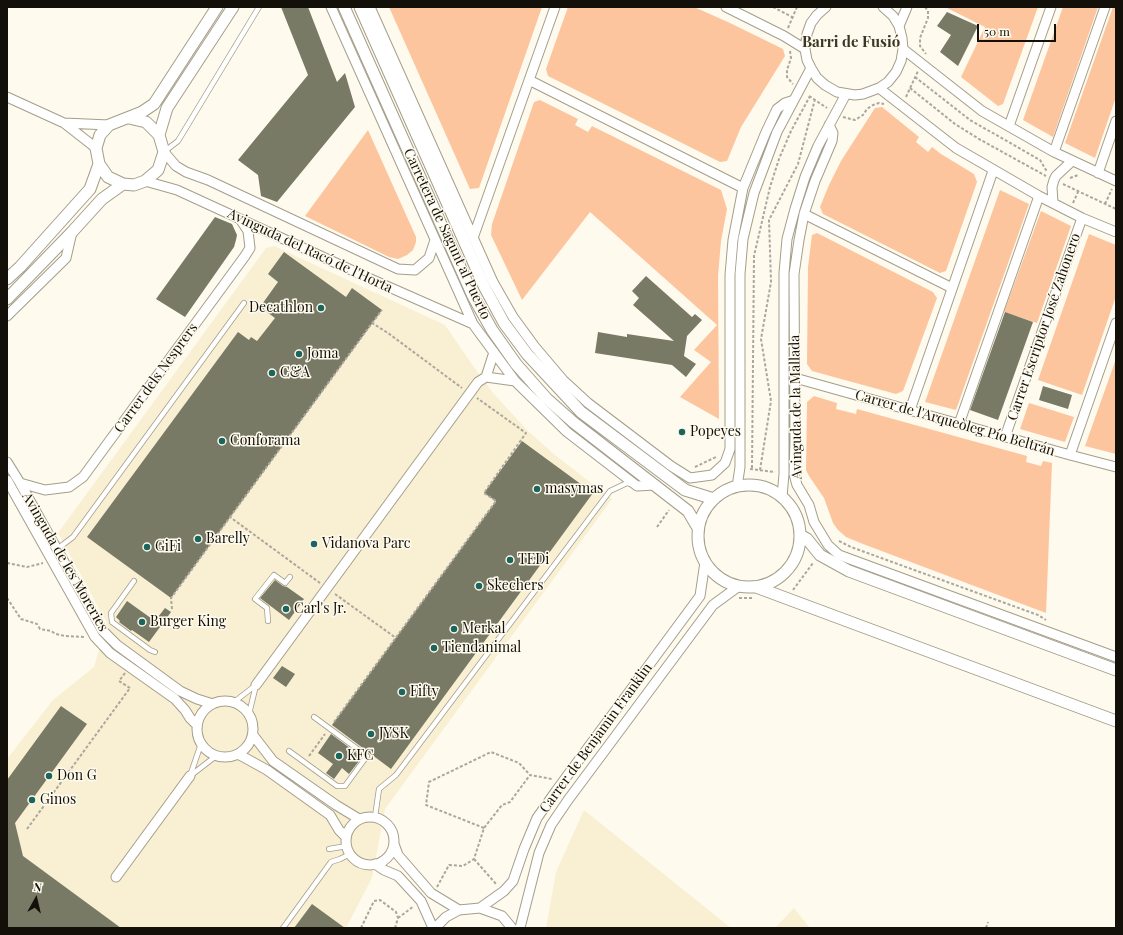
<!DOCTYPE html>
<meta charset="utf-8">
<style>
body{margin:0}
#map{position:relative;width:1123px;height:935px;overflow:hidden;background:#fefaed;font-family:"Playfair Display",serif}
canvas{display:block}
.frame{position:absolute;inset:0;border:8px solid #121009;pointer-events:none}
.north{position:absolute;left:16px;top:879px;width:40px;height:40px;-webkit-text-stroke:3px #fefaed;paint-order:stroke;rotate:8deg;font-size:11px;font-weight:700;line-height:16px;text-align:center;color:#121009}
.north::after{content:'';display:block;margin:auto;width:14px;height:18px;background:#121009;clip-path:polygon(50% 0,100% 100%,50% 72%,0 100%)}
.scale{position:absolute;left:977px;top:24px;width:79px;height:18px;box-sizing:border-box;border:2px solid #121009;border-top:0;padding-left:5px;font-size:12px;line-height:14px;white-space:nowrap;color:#121009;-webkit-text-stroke:3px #fefaed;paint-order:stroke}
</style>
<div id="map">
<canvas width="1123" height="935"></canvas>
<div class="frame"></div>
<div class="north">N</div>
<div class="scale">50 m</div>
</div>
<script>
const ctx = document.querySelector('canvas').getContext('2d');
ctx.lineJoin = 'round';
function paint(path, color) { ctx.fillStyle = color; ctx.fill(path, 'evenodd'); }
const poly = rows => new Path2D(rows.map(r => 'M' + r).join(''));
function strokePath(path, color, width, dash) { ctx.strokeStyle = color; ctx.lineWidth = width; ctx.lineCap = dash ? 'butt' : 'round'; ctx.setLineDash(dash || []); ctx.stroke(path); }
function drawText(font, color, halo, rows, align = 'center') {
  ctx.font = font + ' "Playfair Display",serif'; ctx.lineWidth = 3; ctx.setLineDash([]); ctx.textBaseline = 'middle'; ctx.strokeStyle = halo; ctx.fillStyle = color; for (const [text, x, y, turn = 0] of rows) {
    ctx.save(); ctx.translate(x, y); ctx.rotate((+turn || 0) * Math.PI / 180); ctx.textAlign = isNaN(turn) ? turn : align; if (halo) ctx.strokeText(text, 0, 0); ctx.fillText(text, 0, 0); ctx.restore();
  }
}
paint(poly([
 [274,246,445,325,471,363,493,393,528,431,555,455,612,499,385,809,372,878,346,928,7,928,7,759,53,700,94,667,107,623,58,533,266,248],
 [584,810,731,928,546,928,556,872],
 [794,908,810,928,775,928]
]), '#f9efd2');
paint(poly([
 [389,7,542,7,479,188,470,189],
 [568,7,694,7,730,23,783,49,785,56,741,127,727,161,720,162,548,76,546,69],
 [945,7,1038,7,1003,104,998,106,961,77,985,27],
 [1063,7,1098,7,1053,137,1023,120],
 [1113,7,1116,7,1116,97,1095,158,1065,143],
 [540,100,578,119,575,125,588,132,592,126,721,190,727,209,721,241,718,276,719,419,680,397,711,362,694,350,717,325,590,212,522,300,491,235,492,224,534,102],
 [882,107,919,137,916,142,928,152,932,147,941,154,974,174,977,182,946,271,940,273,823,214,820,207,829,185,841,161,875,108],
 [368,130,416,237,416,242,413,250,407,255,398,259,389,257,305,216],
 [1000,190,1029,204,956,410,925,402],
 [1041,211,1071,226,1037,323,1004,312],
 [817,233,933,292,937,298,903,391,896,394,812,371,807,364,808,267,812,235],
 [1089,234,1116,245,1116,296,1082,395,1038,380],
 [1116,359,1116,454,1085,446],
 [814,396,837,403,836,409,856,414,857,409,1027,456,1026,462,1041,466,1043,461,1052,463,1046,613,863,544,846,537,838,530,833,523,824,498,809,476,806,470,807,402],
 [1029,403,1074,417,1065,442,1020,429]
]), '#fcc59e');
paint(poly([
 [281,7,308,7,337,82,345,73,355,107,277,202,261,196,258,175,238,160,308,75],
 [947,12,978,26,958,66,940,52,951,35,937,26],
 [215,217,232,224,237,235,236,240,234,247,185,317,156,299],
 [284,252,346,297,352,288,382,310,171,598,87,537,238,332,249,340,251,337,257,341,275,318,260,307,278,282,268,274],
 [646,276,692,317,695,314,702,320,687,336,684,356,696,364,686,377,672,365,595,353,598,332,627,337,627,334,674,341,633,305,639,298,632,291],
 [1005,312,1033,322,998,420,970,410],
 [1043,386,1072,395,1068,409,1039,400],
 [522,441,593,493,391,769,332,725,496,501,484,493],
 [275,580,283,586,287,587,304,599,289,620,260,598],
 [127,601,155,621,165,608,171,612,149,642,132,630,131,631,119,622,120,621,116,617],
 [282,666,295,674,286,687,273,678],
 [61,706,87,724,15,823,23,856,121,928,7,928,7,780],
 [331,734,362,757,349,774,342,768,334,779,326,773,333,764,318,753],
 [312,904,345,928,294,928]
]), '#787a66');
const service = poly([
 [165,151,178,141,259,7],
 [57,549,73,537,244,303],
 [134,581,111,613,112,622,150,650,155,652],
 [268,621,267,608,255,599,274,575,285,583,290,577],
 [234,702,256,685],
 [249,714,256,685],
 [289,751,337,786,345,786,367,756,314,717],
 [190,776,201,744],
 [190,776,216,756],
 [375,817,379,789,396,775,610,491,627,483,632,484],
 [329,849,347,846],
 [283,928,331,862,340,859,350,854]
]);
const minor = poly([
 [331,7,473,324,515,381,567,432,637,486,655,485],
 [370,7,493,282,513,317,535,347,563,380,588,403,671,466,690,478,712,475,725,463,730,449,730,275,733,240,743,188,766,132,777,109,785,103,794,100],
 [726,7,784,36,805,49],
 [826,7,817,15,811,23,807,34,805,49,807,60,811,68,817,78,825,85,837,92,855,95,863,94,879,88,888,82,896,72,901,61,903,49,902,38,899,26,893,16,883,7],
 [899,26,907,7],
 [903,49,982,111,1054,152,1116,181],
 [529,80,743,188],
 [879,88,956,148,1039,196,1082,218,1116,232],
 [7,97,64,123,96,148],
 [64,123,109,125],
 [829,125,833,133,832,141,815,181,804,214,799,240,794,274,795,440,794,474,797,485,809,505,814,522,828,545,839,555,1116,657],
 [1009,126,1051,7],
 [164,152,176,166,186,172,208,180,398,269,415,270,429,258,435,240],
 [1054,152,1105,7],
 [1098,173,1116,121],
 [145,181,177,190,373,280,473,324],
 [1053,203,1052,187,1054,180,1056,176,1072,161],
 [804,214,952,288],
 [473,238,555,7],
 [7,316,66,258,72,232],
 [486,377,494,352],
 [795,378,1070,455,1116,467],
 [910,410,993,171],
 [959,424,1039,196],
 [1005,437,1082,218],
 [1070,455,1116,323],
 [7,462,20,483,102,630,117,645,180,691,197,699,213,704],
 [7,480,95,637,110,653,175,699,185,710,190,718,197,725],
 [20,483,45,490,69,487,83,477,245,256,250,248,248,231,240,219],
 [737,487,740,467,740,274,743,239,754,193,777,132,811,68],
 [782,497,784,474,784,273,787,239,795,209,805,177,818,146,846,94],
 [256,685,478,382,486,377,515,381],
 '197 729a28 28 0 1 1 56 0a28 28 0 1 1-56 0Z',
 [253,735,273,761,336,805,359,819],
 [238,754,267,770,330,815,339,830,346,837],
 '346 841a24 24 0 1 1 48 0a24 24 0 1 1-48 0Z',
 [394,844,398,855,431,893,459,910],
 [375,864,384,870,398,876,421,901,433,928],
 [116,877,190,776],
 [480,908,504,891,513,881,524,849,537,818,556,791,700,596,705,562],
 [435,928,446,917,459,910,480,908,502,916,512,928],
 [520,928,539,853,551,825,568,800,713,605,739,586]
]);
const tertiary = poly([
 [344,7,473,296,492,330,516,364,546,398,573,422,688,511,698,528],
 [360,7,485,288,504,323,527,354,581,412,685,490,714,499],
 [129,118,146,122,159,135,164,152,158,170,145,181,134,185,123,184,108,177,99,164,96,148,100,135,109,125,142,112,154,104,217,7],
 [159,135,167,108,233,7],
 [7,279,20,267,90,189,99,164],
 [7,299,72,232,102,199,123,184],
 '698 536a51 51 0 1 1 102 0a51 51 0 1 1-102 0Z',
 [800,535,807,539,820,555,849,571,1116,670],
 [756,587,1116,721]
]);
strokePath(service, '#a49e8a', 6);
strokePath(minor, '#a49e8a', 11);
strokePath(tertiary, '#a49e8a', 13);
strokePath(poly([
 [773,7,792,17],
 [925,7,928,11,928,18,920,38,920,46,926,54],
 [788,28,797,7],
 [790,51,791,58,787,70,787,77,793,84],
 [915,77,970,120,1040,160,1046,170,1048,172],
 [910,88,955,124,979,139,1046,176],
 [809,96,827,108],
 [906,97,918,71],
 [843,117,855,120,863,115,867,109,873,105,879,103,884,104],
 [1070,178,1078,175],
 [1063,184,1116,209],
 [1073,203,1078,192],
 [1105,204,1112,189],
 [372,323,382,310],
 [695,467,716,457],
 [752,468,754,256,770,187,779,159,791,131,810,96],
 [750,469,775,472],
 [760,470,771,401,761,339,771,282,769,220,798,164,815,99],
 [230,517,372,323,388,333,462,388],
 [657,527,669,510],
 [839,541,851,547,1038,615,1046,620],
 [7,563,27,567,43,563],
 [793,590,813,563],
 [335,594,396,638],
 [7,598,21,619,37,624,40,629,51,631,56,634,65,636,84,637],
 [739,598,754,598],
 [172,609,171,598,230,517,320,583],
 [125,673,119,681,130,688],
 [334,722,496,501,484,493,526,433,477,398],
 [309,756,325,734],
 [484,828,426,805,429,782,491,752,519,763,530,775],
 [27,829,130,688],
 [474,859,497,885],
 [437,887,449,865,463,866,474,859,484,828,502,805,510,802,530,775,552,779],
 [398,918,414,906],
 [361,928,374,901,380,900,396,912,398,918,395,928],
 [986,928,988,922]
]), '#aba79d', 2, [3, 2]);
strokePath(service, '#fff', 4.5);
strokePath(minor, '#fff', 9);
strokePath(tertiary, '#fff', 11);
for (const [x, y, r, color] of [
 [321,308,4,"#1b655c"],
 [299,354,4,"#1b655c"],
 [272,373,4,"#1b655c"],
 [682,432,4,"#1b655c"],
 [222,441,4,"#1b655c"],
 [537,489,4,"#1b655c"],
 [198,539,4,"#1b655c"],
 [314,544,4,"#1b655c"],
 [147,547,4,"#1b655c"],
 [510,560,4,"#1b655c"],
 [479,586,4,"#1b655c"],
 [286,609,4,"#1b655c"],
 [142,622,4,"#1b655c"],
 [454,629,4,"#1b655c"],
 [434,648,4,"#1b655c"],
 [402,692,4,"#1b655c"],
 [371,734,4,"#1b655c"],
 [339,756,4,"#1b655c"],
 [49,776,4,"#1b655c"],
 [32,800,4,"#1b655c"]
]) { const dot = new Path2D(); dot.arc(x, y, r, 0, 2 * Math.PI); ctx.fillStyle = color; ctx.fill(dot); strokePath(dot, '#fefaed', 1.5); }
drawText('14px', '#121009', '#fefaed', [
 ["Carretera de Sagunt al Puerto",447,234,65],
 ["Avinguda del Racó de l'Horta",310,251,25],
 ["Carrer Escriptor José Zahonero",1044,327,-71],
 ["Carrer dels Nesprers",156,378,-54],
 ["Avinguda de la Mallada",796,407,-91],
 ["Carrer de l'Arqueòleg Pío Beltrán",955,423,16],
 ["Avinguda de les Moreries",65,562,60],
 ["Carrer de Benjamin Franklin",596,738,-54]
]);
drawText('14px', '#121009', '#fefaed', [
 ["Decathlon",313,308,"right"],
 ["Joma",307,354],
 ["C&A",280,373],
 ["Popeyes",690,432],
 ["Conforama",230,441],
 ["masymas",545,489],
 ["Barelly",206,539],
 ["Vidanova Parc",322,544],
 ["GiFi",155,547],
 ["TEDi",518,560],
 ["Skechers",487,586],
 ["Carl's Jr.",294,609],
 ["Burger King",150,622],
 ["Merkal",462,629],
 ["Tiendanimal",442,648],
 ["Fifty",410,692],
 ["JYSK",379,734],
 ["KFC",347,756],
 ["Don G",57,776],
 ["Ginos",40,800]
], 'left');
drawText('bold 15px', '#3b3624', '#fefaed', [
 ["Barri de Fusió",851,42]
]);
</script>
